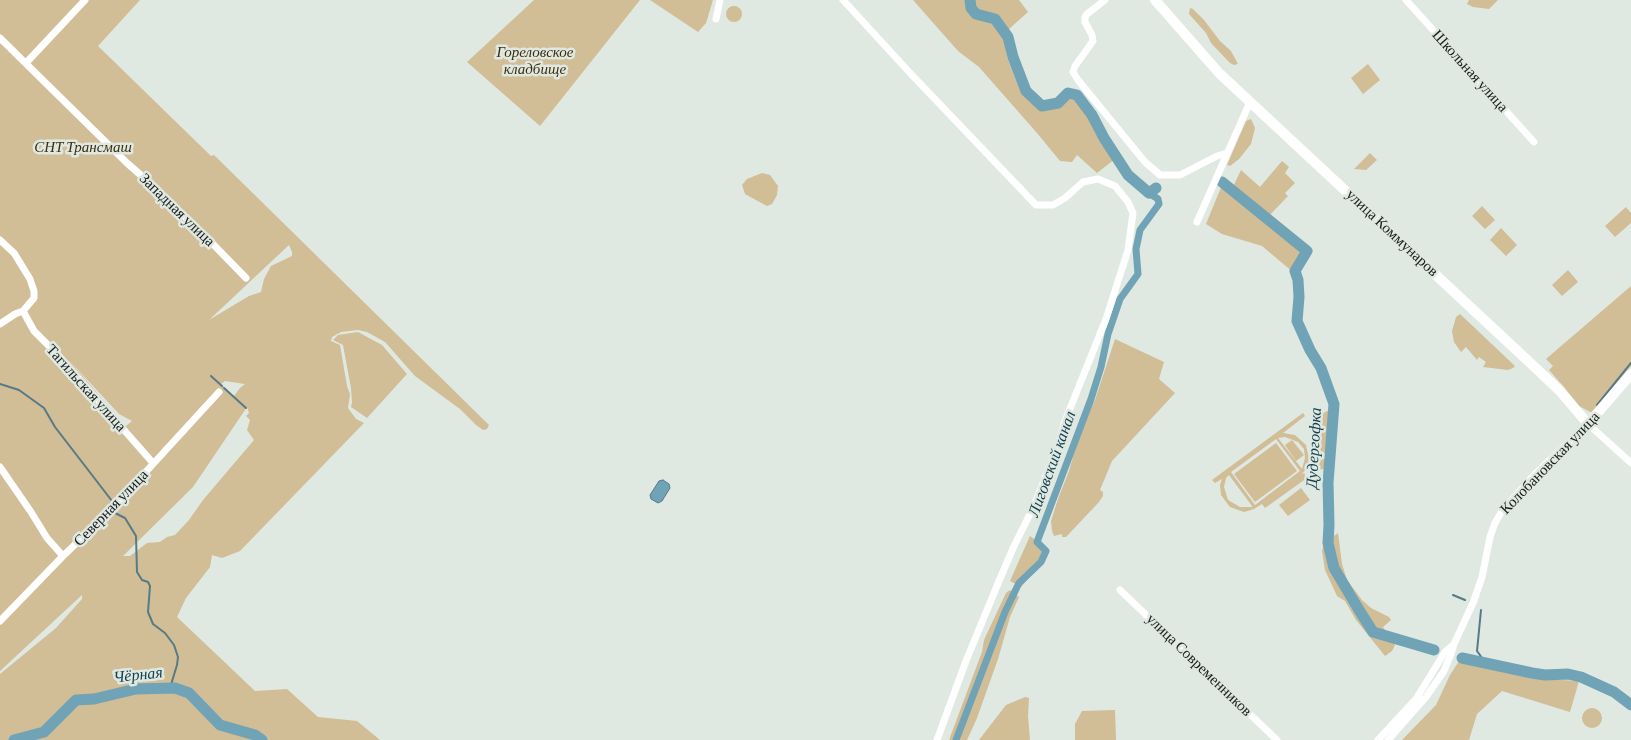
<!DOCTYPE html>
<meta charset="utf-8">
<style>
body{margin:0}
canvas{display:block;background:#dfe8e1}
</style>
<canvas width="1631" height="740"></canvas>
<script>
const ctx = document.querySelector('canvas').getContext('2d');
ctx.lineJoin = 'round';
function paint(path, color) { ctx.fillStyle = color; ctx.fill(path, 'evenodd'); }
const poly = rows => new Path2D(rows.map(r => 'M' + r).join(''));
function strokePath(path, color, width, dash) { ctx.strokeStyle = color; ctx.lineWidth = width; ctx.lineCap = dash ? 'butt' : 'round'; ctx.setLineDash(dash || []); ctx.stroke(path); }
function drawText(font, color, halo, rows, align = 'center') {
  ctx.font = font + ' "Crimson Pro",serif'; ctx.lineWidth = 5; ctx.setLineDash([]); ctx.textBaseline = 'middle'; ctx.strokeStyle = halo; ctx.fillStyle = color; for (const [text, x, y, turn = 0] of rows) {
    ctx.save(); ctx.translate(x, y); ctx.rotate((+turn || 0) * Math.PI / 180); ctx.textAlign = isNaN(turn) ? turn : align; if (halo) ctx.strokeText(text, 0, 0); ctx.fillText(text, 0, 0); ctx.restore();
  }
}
paint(poly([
 [0,0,140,0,98,46,211,156,214,155,489,425,487,429,483,430,476,425,460,409,415,376,385,342,367,332,358,330,341,332,332,337,331,341,340,345,347,386,350,394,348,408,356,419,364,423,240,551,222,558,212,555,210,567,186,598,177,617,255,691,287,689,318,717,357,721,380,740,0,740,0,674,56,628,82,599,82,595,0,671],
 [289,245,292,252,292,256,271,266,264,279,261,292,249,296,209,320],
 [67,358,119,414,132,421,126,426],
 [225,381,245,384,240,388,234,396,221,384],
 [247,407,249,413,246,416,250,420,247,430,254,440,203,500,189,520,175,535,167,537,160,542,147,543,130,556,123,556,193,487],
 [534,0,640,0,540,126,467,62],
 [650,0,713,0,706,23,698,32],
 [913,0,967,0,970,12,974,17,996,24,1004,41,1008,60,1020,90,1039,108,1049,109,1072,98,1078,100,1089,115,1096,130,1115,159,1097,173,1077,155,1072,162,1060,161,1037,133,979,67,958,51],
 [973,0,1019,0,1028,12,1009,29,1010,34,1007,34,1004,29,1003,23,996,16,982,15,978,12,973,6],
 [1469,0,1498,0,1489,9,1473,7,1467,4],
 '726 14a8 8 0 1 1 16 0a8 8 0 1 1-16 0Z',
 [1190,8,1193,9,1204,20,1220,41,1231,51,1238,64,1234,65,1230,63,1211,43,1206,33,1189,14],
 [1368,64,1380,80,1363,94,1351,78],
 [1251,119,1255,128,1251,144,1239,159,1230,166,1227,165,1246,121],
 [1370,153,1377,160,1366,170,1354,169],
 [1282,161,1289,167,1285,173,1295,183,1285,193,1288,196,1267,218,1232,189,1241,170,1260,187],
 [762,173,770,175,778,186,777,195,772,204,767,206,745,194,742,185,747,179],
 [1222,185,1304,253,1293,272,1262,246,1222,234,1206,224],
 [1482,206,1495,220,1485,229,1472,216],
 [1626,207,1631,213,1631,223,1615,237,1605,226],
 [1501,228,1517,245,1506,256,1490,240],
 [1568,270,1578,282,1562,296,1552,285],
 [1631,286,1631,366,1592,413,1579,406,1564,387,1549,370,1553,366,1546,359],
 [1460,314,1515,366,1513,368,1508,370,1483,367,1486,362,1479,357,1477,360,1466,347,1461,352,1454,342,1452,331,1456,317],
 [358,332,382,345,407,374,367,418,351,407,352,403,351,388,343,345,333,340,338,335],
 [1115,339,1164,362,1159,379,1175,393,1112,461,1100,490,1103,492,1103,496,1099,502,1066,537,1062,537,1062,534,1054,536,1052,531,1051,521,1058,499,1069,471,1078,439,1090,409,1095,400],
 [1332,408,1328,468,1318,470,1319,416],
 [1303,413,1305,416,1283,433,1295,435,1306,445,1309,459,1306,469,1301,475,1304,473,1307,478,1265,508,1262,504,1254,509,1244,512,1230,507,1221,495,1220,485,1222,479,1215,483,1212,480],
 [1285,437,1298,442,1304,449,1305,458,1302,469,1278,438],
 [1276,439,1300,471,1255,505,1231,472],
 [1229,475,1252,506,1252,507,1240,507,1228,500,1224,487,1226,478],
 [1292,440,1304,455,1296,461,1285,445],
 [1276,443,1297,471,1255,502,1234,474],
 [1301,488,1310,500,1288,516,1279,505],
 [1338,533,1342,564,1347,580,1362,600,1371,608,1389,617,1391,620,1383,627,1395,645,1392,651,1385,656,1356,620,1345,601,1337,596,1325,570,1322,551,1324,543],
 [1030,536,1045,547,1047,557,1021,587,1010,581],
 [1010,590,1019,597,1010,617,998,659,977,718,967,740,949,740,982,652,984,640,1006,593],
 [1459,661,1543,679,1579,681,1570,712,1502,691,1477,714,1469,740,1402,740,1436,705,1450,675],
 [1025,697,1029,698,1028,716,1030,740,979,740,1006,705],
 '1582 718a10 10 0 1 1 20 0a10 10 0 1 1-20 0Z',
 [1115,710,1116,740,1075,740,1075,724,1082,711]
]), '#d1bd96');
const water = poly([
 [663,480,669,484,670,488,662,501,658,503,651,499,650,495,659,481,663,480]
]);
paint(water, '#70a3b5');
strokePath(water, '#567a86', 1);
strokePath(poly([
 [211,376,222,386],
 [0,384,19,390,44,408,55,427,112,501],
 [224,388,246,408],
 [1597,405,1631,363],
 [115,513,125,518,136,536,137,572,142,580,148,582,150,586,148,612,153,624,165,633,174,645,178,657,177,665,170,688],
 [1453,595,1465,600],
 [1481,610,1477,651,1485,662]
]), '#567a86', 2);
strokePath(poly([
 [956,740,1005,612,1019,583,1041,562,1046,551,1037,542,1091,399,1101,367,1108,334,1120,299,1138,274,1136,249,1140,230,1159,204,1158,199,1149,193]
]), '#70a3b5', 7);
strokePath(poly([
 [970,0,971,8,976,14,995,19,1008,37,1013,57,1026,91,1042,106,1058,103,1068,93,1077,95,1092,115,1104,138,1128,175,1149,193,1156,188],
 [1222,182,1307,251,1295,271,1298,280,1299,297,1297,321,1310,350,1321,368,1334,404,1328,483,1329,525,1328,543,1334,568,1359,610,1373,632,1434,650],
 [1462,658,1532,673,1545,675,1568,674,1581,677,1614,692,1631,705],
 [14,740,44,732,76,700,94,699,136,689,175,688,189,693,220,725,255,735,262,740]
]), '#70a3b5', 11);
strokePath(poly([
 [843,0,911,74,1036,205,1053,205,1065,198,1083,182,1098,179,1115,186,1128,202,1133,213,1128,250,1106,319,1065,421,1058,445,1034,506,1014,546,999,581,966,661,937,740],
 [1105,0,1087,14,1085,17,1085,22,1092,35,1093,41,1075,66,1073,72,1078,80,1145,162,1160,175,1180,175,1217,156,1227,153],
 [1406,0,1534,142],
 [716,19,720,0],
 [0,38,127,163,152,185,206,237,246,278],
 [26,63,85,0],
 [1197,222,1250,102],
 [0,240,14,253,30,279,34,291,34,298,23,311,15,314,0,324],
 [23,311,34,331,59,356,153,463],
 [0,467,31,512,47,538,63,556],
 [1120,590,1277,740],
 [0,621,63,556,109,512,219,392],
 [1378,740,1416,699,1445,652,1454,644],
 [1388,740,1426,697,1444,671,1451,654,1454,644,1473,603,1482,577,1490,537,1495,523,1502,511,1534,475,1588,424,1631,463]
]), '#fff', 7);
strokePath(poly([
 [1155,0,1219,73,1525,358,1560,391,1588,424,1631,374]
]), '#fff', 10);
drawText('italic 15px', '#3d2e0b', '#dfe8e1', [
 ["Гореловское",535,52],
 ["кладбище",535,69],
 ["СНТ Трансмаш",83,147]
]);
drawText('15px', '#181b19', '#dfe8e1', [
 ["Школьная улица",1470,71,48],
 ["Западная улица",177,210,44],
 ["улица Коммунаров",1392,233,43],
 ["Тагильская улица",86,388,48],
 ["Колобановская улица",1550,463,-46],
 ["Северная улица",111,508,-46],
 ["улица Современников",1199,665,44]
]);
drawText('italic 16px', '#13414f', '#dfe8e1', [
 ["Дудергофка",1314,448,-87],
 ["Лиговский канал",1052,464,-70],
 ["Чёрная",138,675,-6]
]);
</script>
